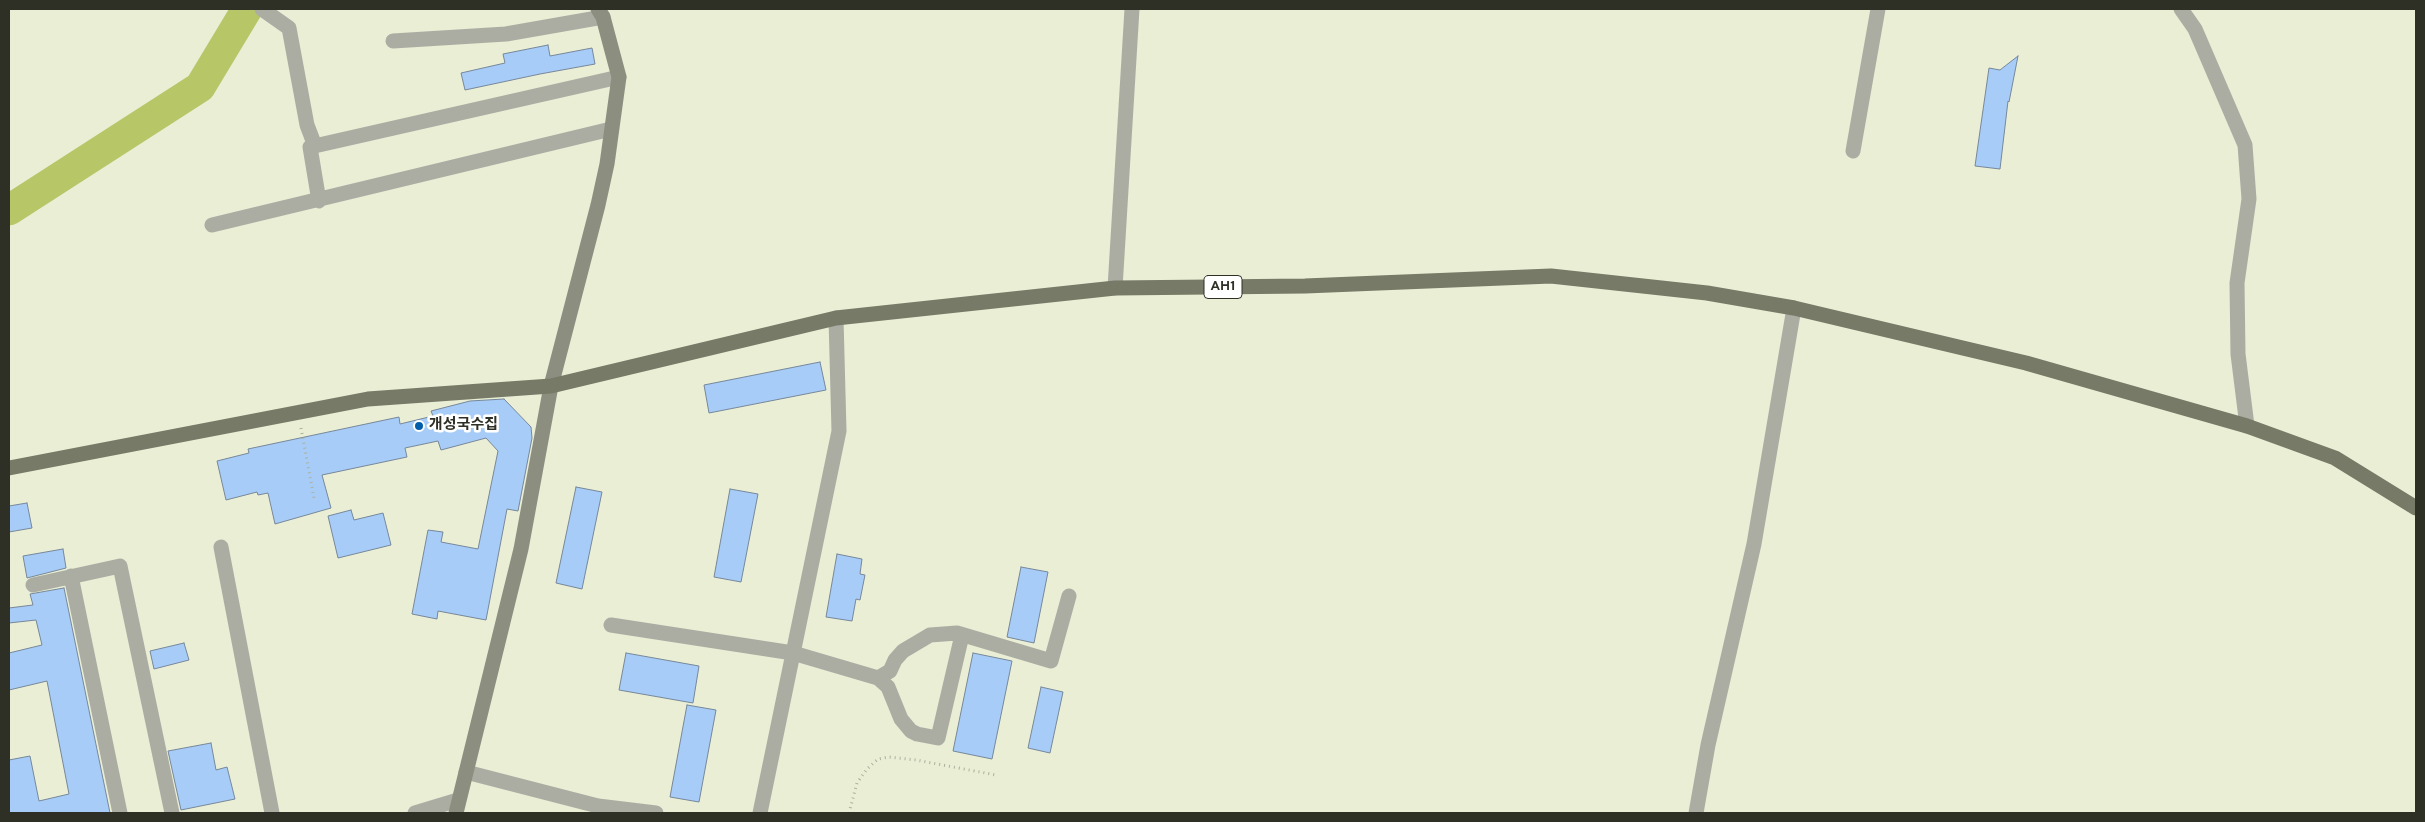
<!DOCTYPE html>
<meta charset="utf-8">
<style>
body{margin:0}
#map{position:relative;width:2425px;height:822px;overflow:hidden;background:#e9eed5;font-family:Overpass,sans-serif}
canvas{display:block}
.frame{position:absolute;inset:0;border:10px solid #2e3026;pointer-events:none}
</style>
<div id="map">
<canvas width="2425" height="822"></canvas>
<div class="frame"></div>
</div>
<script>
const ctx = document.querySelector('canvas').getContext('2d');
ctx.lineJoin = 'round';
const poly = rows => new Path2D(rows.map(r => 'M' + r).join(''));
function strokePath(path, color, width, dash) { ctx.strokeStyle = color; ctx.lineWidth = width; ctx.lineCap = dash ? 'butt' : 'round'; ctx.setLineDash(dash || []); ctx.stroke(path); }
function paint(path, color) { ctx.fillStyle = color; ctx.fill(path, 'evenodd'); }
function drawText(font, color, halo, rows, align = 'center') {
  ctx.font = font + ' Overpass,"Noto Sans KR",sans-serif'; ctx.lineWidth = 5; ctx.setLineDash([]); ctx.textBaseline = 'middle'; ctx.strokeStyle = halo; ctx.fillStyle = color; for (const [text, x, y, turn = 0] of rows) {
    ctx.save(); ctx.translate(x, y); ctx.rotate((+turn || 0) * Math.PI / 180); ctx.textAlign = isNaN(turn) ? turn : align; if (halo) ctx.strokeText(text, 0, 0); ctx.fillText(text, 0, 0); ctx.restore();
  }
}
strokePath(poly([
 [9,210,200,87,247,9]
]), '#b7c667', 31);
const building = poly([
 [548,45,550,56,592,48,595,64,540,74,465,90,461,73,505,63,503,54,548,45],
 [2018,56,2009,102,2008,101,2000,169,1975,166,1989,68,2000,70,2018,56],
 [820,362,826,390,709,413,704,385,820,362],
 [504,399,531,427,532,438,518,511,507,509,486,620,438,611,437,619,412,614,428,530,443,532,441,542,478,549,498,451,486,438,441,450,438,441,405,448,407,457,322,475,331,508,275,524,268,493,258,495,257,492,226,500,217,461,249,453,248,449,399,417,400,424,433,416,431,411,470,401,504,399],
 [576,487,602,492,582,589,556,583,576,487],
 [730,489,758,494,741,582,714,577,730,489],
 [27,503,32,528,9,532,9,506,27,503],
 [351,510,354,520,383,513,391,545,338,558,328,516,351,510],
 [63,549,66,568,27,578,23,556,63,549],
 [837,554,862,559,860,574,865,575,860,600,856,599,852,621,826,617,837,554],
 [1021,567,1048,572,1034,643,1007,637,1021,567],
 [64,588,110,813,9,813,9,760,30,756,39,801,69,794,47,681,9,690,9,653,42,645,36,620,9,623,9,608,33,605,30,594,64,588],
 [184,643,189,660,154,669,150,651,184,643],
 [626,653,699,666,693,703,619,690,626,653],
 [973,653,1012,661,992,759,953,751,973,653],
 [1041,687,1063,692,1050,753,1028,748,1041,687],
 [687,705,716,710,699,802,670,797,687,705],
 [211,743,216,770,227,767,235,799,181,810,168,751,211,743]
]);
paint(building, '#a6ccf7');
strokePath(building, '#77879a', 1);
strokePath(poly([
 [301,428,314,498],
 [849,813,857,783,867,769,878,759,889,757,916,760,996,775]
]), '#adb19d', 3, [1, 4]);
strokePath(poly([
 [262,9,289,28,307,125,315,146],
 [2181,9,2195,29,2245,145,2249,199,2237,283,2238,354,2247,426],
 [393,41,506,34,603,17],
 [1853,151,1878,9],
 [319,201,310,147,619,77],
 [212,225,611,129],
 [1115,288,1132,9],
 [221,547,272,813],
 [71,576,120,813],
 [33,585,120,566,172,813],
 [611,625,793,653,878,678],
 [962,635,938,738,917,734,911,731,901,719,888,687,878,678,890,671,895,660,903,651,930,635,957,633,1051,661,1069,596],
 [466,772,598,806,656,813],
 [415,813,458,800],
 [760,813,839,431,836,318],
 [1696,813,1708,745,1754,544,1794,308]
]), '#abada3', 15);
strokePath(poly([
 [456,813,521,549,551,386,598,205,607,164,619,77,603,17,598,9]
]), '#8c8f80', 15);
strokePath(poly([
 [9,468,368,399,551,386,836,318,1115,288,1305,286,1551,276,1707,293,1794,308,2026,363,2247,426,2335,458,2416,508]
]), '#767a67', 15);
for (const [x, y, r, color] of [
 [419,426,5,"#005daa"]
]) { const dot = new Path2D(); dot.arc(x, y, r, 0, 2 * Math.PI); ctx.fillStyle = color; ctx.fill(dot); strokePath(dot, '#fff', 2); }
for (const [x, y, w] of [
 [1223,287,38]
]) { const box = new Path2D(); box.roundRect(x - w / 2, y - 11.5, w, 23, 4); ctx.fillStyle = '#fff'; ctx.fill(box); strokePath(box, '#2e3026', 1); }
drawText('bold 14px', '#2e3026', null, [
 ["AH1",1223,287]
]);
drawText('bold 15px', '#2e3026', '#fff', [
 ["개성국수집",429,426]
], 'left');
</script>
